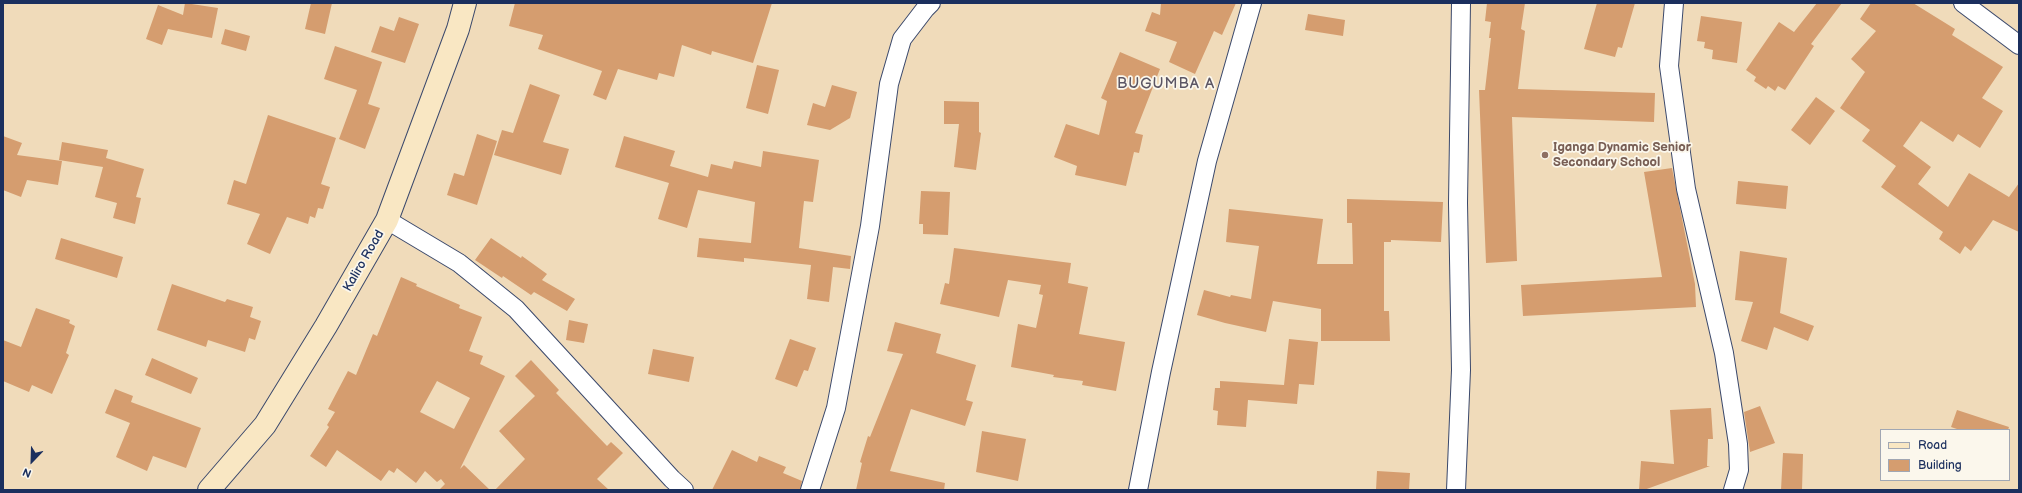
<!DOCTYPE html>
<style>
body{margin:0}
#map{position:relative;width:2022px;height:493px;overflow:hidden;background:#f0dbba;font-family:"Balsamiq Sans",sans-serif}
canvas{display:block}
.frame{position:absolute;inset:0;border:4px solid #1b2f5e;pointer-events:none}
.legend{position:absolute;left:1880px;top:429px;width:130px;height:52px;box-sizing:border-box;background:#fbf7ec;border:1px solid #a1a7b3;margin:0;padding:5px 7px;list-style:none;font-size:12px;color:#1b2f5e}
.legend li{display:flex;align-items:center;gap:8px;height:20px}
.legend b{width:20px;border:1px solid #a1a7b3}
.north{position:absolute;left:12px;top:441px;width:40px;height:40px;-webkit-text-stroke:3px #fbf7ec;paint-order:stroke;rotate:203deg;font-size:11px;font-weight:700;line-height:16px;text-align:center;color:#1b2f5e}
.north::after{content:'';display:block;margin:auto;width:14px;height:18px;background:#1b2f5e;clip-path:polygon(50% 0,100% 100%,50% 72%,0 100%)}
</style>
<div id="map">
<canvas width="2022" height="493"></canvas>
<div class="frame"></div>
<ul class="legend">
<li><b style="height:5px;background:#f9e7c3"></b>Road</li>
<li><b style="height:11px;background:#d59d6f"></b>Building</li>
</ul>
<div class="north">N</div>
</div>
<script>
const ctx = document.querySelector('canvas').getContext('2d');
ctx.lineJoin = 'round';
function paint(path, color) { ctx.fillStyle = color; ctx.fill(path, 'evenodd'); }
const poly = rows => new Path2D(rows.map(r => 'M' + r).join(''));
function strokePath(path, color, width, dash) { ctx.strokeStyle = color; ctx.lineWidth = width; ctx.lineCap = dash ? 'butt' : 'round'; ctx.setLineDash(dash || []); ctx.stroke(path); }
function drawText(font, color, halo, rows, align = 'center') {
  ctx.font = font + ' "Balsamiq Sans",sans-serif'; ctx.lineWidth = 3.5; ctx.setLineDash([]); ctx.textBaseline = 'middle'; ctx.strokeStyle = halo; ctx.fillStyle = color; for (const [text, x, y, turn = 0] of rows) {
    ctx.save(); ctx.translate(x, y); ctx.rotate((+turn || 0) * Math.PI / 180); ctx.textAlign = isNaN(turn) ? turn : align; if (halo) ctx.strokeText(text, 0, 0); ctx.fillText(text, 0, 0); ctx.restore();
  }
}
paint(poly([
 [185,3,218,8,212,38,168,29,162,45,146,39,158,5,183,15],
 [311,3,332,3,325,34,305,29],
 [515,3,772,3,753,63,712,51,711,55,682,45,674,77,659,73,657,80,618,69,606,100,593,95,602,71,538,49,543,35,509,26],
 [1161,3,1236,3,1222,35,1214,31,1195,74,1169,62,1177,42,1145,31,1152,12,1160,15],
 [1487,3,1525,3,1521,29,1525,31,1518,89,1655,93,1654,122,1512,117,1517,261,1486,263,1479,90,1485,90,1491,38,1489,38,1491,22,1485,21],
 [1597,3,1635,3,1622,48,1618,47,1615,57,1584,49],
 [1817,3,1842,3,1811,44,1814,46,1785,90,1778,86,1775,91,1768,86,1766,89,1754,81,1756,77,1746,70,1779,22,1794,32],
 [1871,3,1913,3,1955,29,1952,35,2003,67,1982,98,2003,111,1980,148,1958,134,1953,142,1921,121,1903,146,1931,167,1918,184,1948,207,1969,173,2009,197,2019,183,2019,232,1993,220,1971,251,1965,246,1960,254,1939,239,1943,232,1881,187,1896,166,1862,141,1870,130,1840,108,1865,72,1851,59,1876,31,1860,19],
 [1308,14,1345,20,1343,36,1305,30],
 [1701,16,1742,22,1737,63,1712,59,1713,50,1704,48,1705,42,1697,41],
 [399,17,419,24,405,63,371,52,380,26,394,31],
 [225,29,250,36,246,51,221,44],
 [335,46,382,62,368,104,380,108,365,149,339,139,357,90,324,79],
 [1120,52,1160,69,1135,133,1143,135,1139,153,1134,152,1126,186,1075,175,1077,166,1054,157,1066,124,1099,135,1107,101,1101,98],
 [757,65,779,70,768,114,746,108],
 [530,84,560,95,543,142,569,149,561,175,494,155,502,130,513,133],
 [832,85,857,92,850,118,830,130,807,125,813,103,825,107],
 [1816,97,1835,111,1810,145,1791,130],
 [944,101,979,102,979,132,981,133,976,170,954,167,959,124,944,124],
 [268,115,336,138,321,184,330,187,323,209,318,208,315,218,310,216,308,224,287,217,270,254,247,244,260,214,227,204,234,180,246,184],
 [477,134,497,141,477,205,447,195,454,173,464,176],
 [3,136,22,143,17,155,62,161,58,185,27,180,21,197,3,190],
 [624,136,675,151,670,166,708,177,711,164,732,169,734,161,761,167,763,151,819,160,813,202,804,201,799,248,851,256,850,269,833,267,829,302,807,299,811,265,744,258,744,262,697,257,699,238,751,243,755,202,698,190,687,228,658,219,669,183,615,167],
 [62,142,108,150,106,158,144,169,136,197,141,198,135,224,113,218,117,203,95,197,103,167,59,160],
 [1672,168,1695,284,1696,307,1523,316,1521,285,1662,277,1644,172],
 [1738,181,1788,186,1786,209,1736,204],
 [921,191,950,192,948,235,923,234,923,224,919,224],
 [1347,199,1443,202,1441,242,1391,240,1391,242,1384,242,1384,311,1389,311,1390,341,1321,341,1321,309,1273,301,1266,332,1225,323,1197,315,1204,290,1230,297,1231,295,1251,299,1259,246,1226,242,1229,209,1323,219,1317,264,1353,264,1352,223,1347,223],
 [61,238,123,257,117,278,55,259],
 [491,238,521,258,522,256,547,274,542,280,575,299,567,311,534,292,531,295,503,276,502,278,475,260],
 [954,248,1071,263,1068,283,1088,287,1079,334,1125,342,1116,391,1082,385,1083,381,1053,377,1054,375,1011,367,1018,324,1036,328,1043,295,1039,294,1041,285,1008,280,999,317,940,304,945,283,949,284],
 [1740,251,1787,258,1780,313,1814,326,1808,341,1774,327,1767,350,1741,341,1753,302,1735,300],
 [401,277,417,284,416,286,460,305,459,308,482,317,469,351,483,356,480,364,505,376,460,469,464,465,490,490,439,490,445,484,441,479,437,482,425,471,416,483,397,468,394,473,389,470,381,481,337,450,326,467,310,456,329,427,327,425,335,412,328,409,348,371,356,375,373,334,377,336],
 [437,381,470,398,454,429,420,412],
 [172,284,225,302,227,299,253,307,250,317,261,321,255,340,249,338,245,352,208,340,206,347,157,330],
 [36,308,70,320,69,323,75,326,66,353,69,355,52,394,32,385,29,392,3,381,3,340,21,347],
 [569,320,588,324,584,343,566,340],
 [895,322,941,334,936,353,976,365,966,400,973,402,965,426,911,409,890,471,945,483,944,490,856,490,862,463,860,462,868,436,870,437,903,354,887,351],
 [790,339,816,348,808,371,804,370,797,387,775,379],
 [1289,339,1318,342,1314,385,1299,384,1297,404,1248,400,1246,427,1217,425,1218,411,1213,410,1215,388,1220,388,1220,381,1284,385],
 [653,349,694,357,689,382,648,374],
 [152,358,198,378,191,394,145,375],
 [531,360,559,390,556,393,607,446,611,442,623,453,597,479,609,490,495,490,525,459,499,431,535,396,515,376],
 [115,389,133,396,131,402,201,428,186,468,153,456,147,471,116,457,130,423,105,413],
 [1760,406,1775,443,1750,452,1744,412],
 [1711,408,1713,439,1708,439,1707,466,1710,466,1644,490,1639,490,1641,461,1674,464,1670,410],
 [1957,410,2009,427,2008,430,1960,430,1951,427],
 [982,431,1026,439,1018,481,976,472],
 [732,450,757,462,759,456,786,467,783,473,802,481,800,490,712,490],
 [1783,453,1803,454,1802,490,1781,490],
 [1377,471,1410,473,1409,490,1376,490]
]), '#d59d6f');
const street = poly([
 [1674,3,1669,66,1686,189,1724,353,1738,444,1739,470,1733,490],
 [1963,3,2019,45],
 [387,220,459,263,516,309,672,479,684,490],
 [810,490,836,408,870,226,889,84,902,39,925,9,931,3],
 [1138,490,1161,372,1207,161,1252,3],
 [1456,490,1461,370,1458,203,1461,3]
]);
const secondary = poly([
 [209,490,265,425,326,326,387,220,458,29,465,3]
]);
strokePath(street, '#3b496c', 20);
strokePath(secondary, '#3b496c', 24);
strokePath(street, '#fff', 18);
strokePath(secondary, '#f9e7c3', 22);
for (const [x, y, r, color] of [
 [1545,155,4,"#8d6e63"]
]) { const dot = new Path2D(); dot.arc(x, y, r, 0, 2 * Math.PI); ctx.fillStyle = color; ctx.fill(dot); strokePath(dot, '#fbf7ec', 1.5); }
drawText('bold 13px', '#785e54', '#fbf7ec', [
 ["Iganga Dynamic Senior",1553,148],
 ["Secondary School",1553,163]
], 'left');
drawText('13px', '#1b2f5e', '#fbf7ec', [
 ["Kaliro Road",364,261,-60]
]);
ctx.letterSpacing = '1px';
drawText('15px', '#5c5664', '#fbf7ec', [
 ["BUGUMBA A",1166,84]
]);
ctx.letterSpacing = '0px';
</script>
